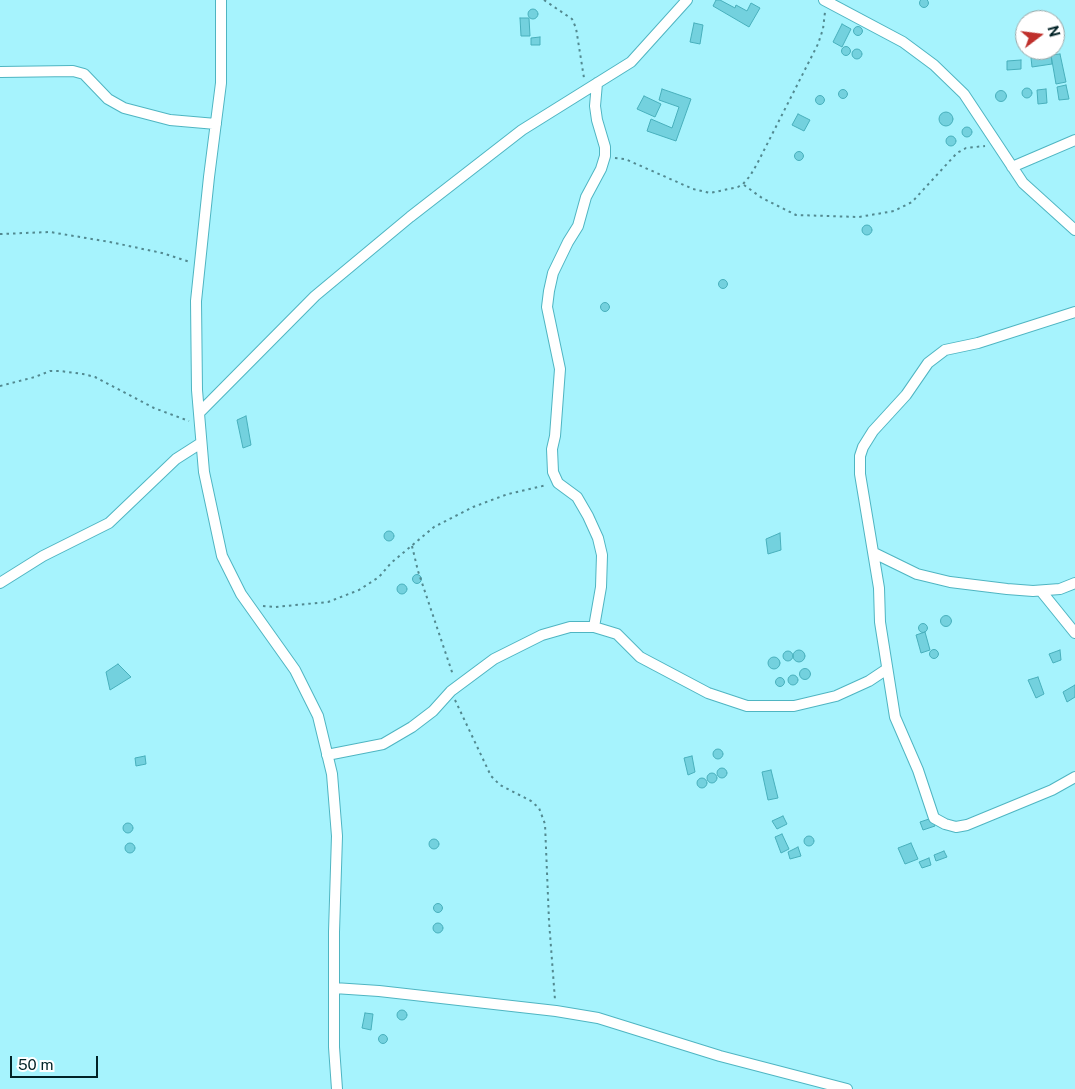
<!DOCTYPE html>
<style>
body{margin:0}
#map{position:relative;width:1075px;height:1089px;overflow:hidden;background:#a6f3fd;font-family:"Public Sans",sans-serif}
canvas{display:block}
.north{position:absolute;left:1015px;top:10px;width:50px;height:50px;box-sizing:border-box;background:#fff;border:1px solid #99a7a8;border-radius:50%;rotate:75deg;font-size:14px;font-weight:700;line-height:20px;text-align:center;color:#012226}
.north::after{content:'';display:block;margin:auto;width:18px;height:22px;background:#bf302c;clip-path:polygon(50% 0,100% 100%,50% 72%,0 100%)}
.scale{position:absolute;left:10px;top:1056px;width:88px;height:22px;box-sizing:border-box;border:2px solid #012226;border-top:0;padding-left:6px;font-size:15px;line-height:18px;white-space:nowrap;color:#012226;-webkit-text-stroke:4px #fff;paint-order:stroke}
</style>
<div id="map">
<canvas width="1075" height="1089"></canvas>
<div class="north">N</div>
<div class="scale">50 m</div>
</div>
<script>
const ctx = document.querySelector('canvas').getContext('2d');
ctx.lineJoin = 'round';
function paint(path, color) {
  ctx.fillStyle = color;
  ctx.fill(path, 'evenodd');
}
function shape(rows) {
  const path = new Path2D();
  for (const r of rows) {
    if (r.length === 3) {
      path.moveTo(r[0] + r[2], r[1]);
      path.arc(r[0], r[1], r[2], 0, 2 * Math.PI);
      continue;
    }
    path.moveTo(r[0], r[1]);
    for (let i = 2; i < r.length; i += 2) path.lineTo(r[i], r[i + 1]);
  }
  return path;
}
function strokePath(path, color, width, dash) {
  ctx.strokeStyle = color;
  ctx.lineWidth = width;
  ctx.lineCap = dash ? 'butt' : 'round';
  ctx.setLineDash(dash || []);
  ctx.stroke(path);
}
const building = shape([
 [924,3,4.5],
 [716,0,720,0,735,8,736,5,747,11,751,3,760,8,749,27,713,6,716,0],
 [533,14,5],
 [520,18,529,18,530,36,521,36,520,18],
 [694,23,703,25,700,44,690,42,694,23],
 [842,24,851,29,842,47,833,42,842,24],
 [858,31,4.5],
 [540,37,540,45,531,45,531,38,540,37],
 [846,51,4.5],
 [857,54,5],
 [1060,54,1066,82,1056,84,1051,55,1060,54],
 [1051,55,1052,64,1032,67,1031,58,1051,55],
 [1021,60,1021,69,1007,70,1007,61,1021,60],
 [1066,85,1069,99,1059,100,1057,87,1066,85],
 [1027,93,5],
 [662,89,691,99,676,141,647,131,651,119,672,128,679,107,659,100,662,89],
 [1046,89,1047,103,1038,104,1037,90,1046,89],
 [843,94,4.5],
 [1001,96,5.5],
 [820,100,4.5],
 [644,96,661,104,655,117,637,109,644,96],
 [946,119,7],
 [798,114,810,120,804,131,792,125,798,114],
 [967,132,5],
 [951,141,5],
 [799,156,4.5],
 [867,230,5],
 [723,284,4.5],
 [605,307,4.5],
 [246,416,251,445,243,448,237,420,246,416],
 [389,536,5],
 [780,533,781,550,768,554,766,539,780,533],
 [417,579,4.5],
 [402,589,5],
 [946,621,5.5],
 [923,628,4.5],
 [925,632,930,650,921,653,916,635,925,632],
 [934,654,4.5],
 [1060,650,1061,660,1053,663,1049,654,1060,650],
 [799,656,6],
 [788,656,5],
 [774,663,6],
 [118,664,131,677,110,690,106,672,118,664],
 [805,674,5.5],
 [793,680,5],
 [1038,677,1044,694,1036,698,1028,680,1038,677],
 [780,682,4.5],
 [1075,685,1075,697,1067,702,1063,692,1075,685],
 [718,754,5],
 [145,756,146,764,136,766,135,758,145,756],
 [692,756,695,772,688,775,684,758,692,756],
 [722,773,5],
 [771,770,778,798,768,800,762,772,771,770],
 [712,778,5],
 [702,783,5],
 [783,816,787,824,777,829,772,821,783,816],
 [932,818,935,826,923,830,920,822,932,818],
 [128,828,5],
 [782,834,789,849,781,853,775,837,782,834],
 [809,841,5],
 [434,844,5],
 [911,843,918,859,905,864,898,848,911,843],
 [130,848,5],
 [798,847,801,856,790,859,788,852,798,847],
 [944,851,947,857,936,861,934,855,944,851],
 [929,858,931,865,922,868,919,862,929,858],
 [438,908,4.5],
 [438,928,5],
 [402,1015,5],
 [365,1013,373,1014,371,1030,362,1028,365,1013],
 [383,1039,4.5]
]);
paint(building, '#73d1de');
strokePath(building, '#48afbc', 1);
const street = shape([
 [221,0,221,83,209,177,196,301,197,390,204,472,222,556,241,594,295,670,318,716,332,774,337,836,334,932,334,1047,337,1089],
 [824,0,903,42,934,65,964,94,1023,183,1075,230],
 [0,72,73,71,84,74,108,99,124,108,170,120,216,124],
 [1012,167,1075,140],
 [1075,312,978,343,945,350,928,363,906,395,873,431,863,447,860,456,860,474,879,588,880,622,895,717,918,770,934,818,945,824,956,827,967,825,1052,790,1075,777],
 [199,413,315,296,410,217,522,130,631,62,687,0],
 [874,553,917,574,950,582,1007,589,1033,591,1060,589,1075,583],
 [0,583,43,556,109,523,176,459,201,443],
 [1041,591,1075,633],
 [594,627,601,587,602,555,598,538,588,516,577,497,558,483,553,472,552,449,555,436,560,369,547,307,549,291,553,273,568,242,578,226,586,197,601,169,605,156,605,147,597,120,595,106,597,83],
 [327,755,383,744,412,727,433,711,451,691,494,659,542,635,570,627,594,627,617,634,640,657,708,693,747,706,794,706,836,696,869,681,887,669],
 [334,988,379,991,556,1011,598,1018,720,1056,847,1089]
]);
strokePath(street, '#4fb5c2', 12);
strokePath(shape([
 [544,0,572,19,576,28,584,78],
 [615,158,625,159,693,189,710,193,738,187,743,184,750,176,757,164,818,44,823,29,825,12],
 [744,185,762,198,796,215,859,217,894,211,912,202,957,153,966,148,985,146],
 [0,234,50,232,110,242,162,253,190,262],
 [0,386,35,377,50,371,60,371,83,374,95,377,154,408,189,421],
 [412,546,418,571,453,675],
 [263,606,275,607,328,602,359,590,379,577,391,563,434,527,473,507,508,494,547,485],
 [455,700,491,776,500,785,531,801,539,808,545,824,549,921,555,1000]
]), '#528990', 2, [2.5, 4]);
strokePath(street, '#fff', 10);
</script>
